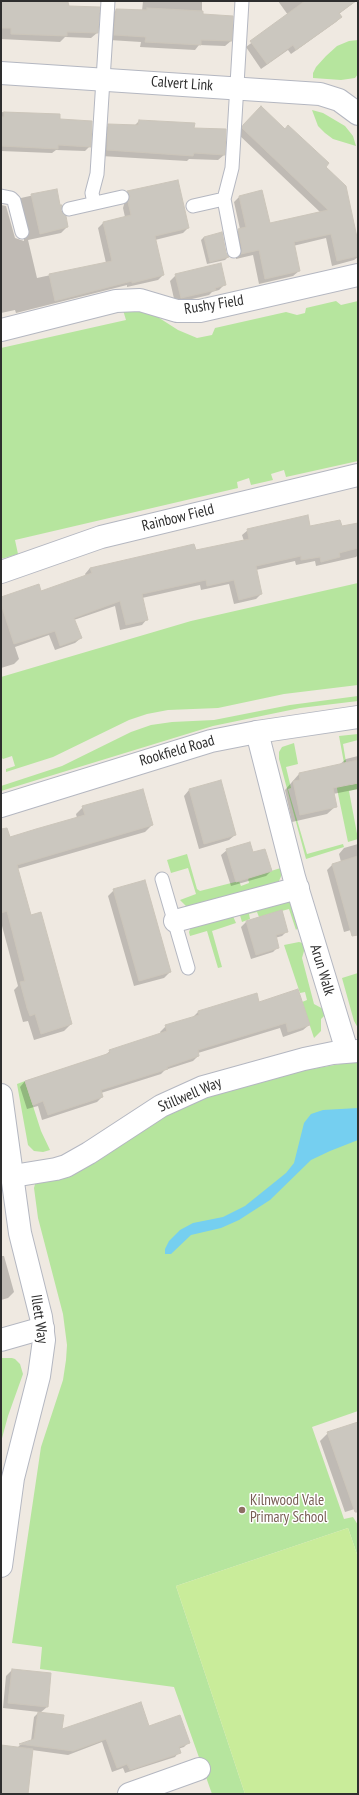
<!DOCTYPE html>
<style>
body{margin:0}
#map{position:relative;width:359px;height:1795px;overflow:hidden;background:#efe9e1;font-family:"PT Sans Narrow",sans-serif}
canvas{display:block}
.frame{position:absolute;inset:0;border:2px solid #2e2e2e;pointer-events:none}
</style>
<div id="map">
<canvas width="359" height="1795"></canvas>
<div class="frame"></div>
</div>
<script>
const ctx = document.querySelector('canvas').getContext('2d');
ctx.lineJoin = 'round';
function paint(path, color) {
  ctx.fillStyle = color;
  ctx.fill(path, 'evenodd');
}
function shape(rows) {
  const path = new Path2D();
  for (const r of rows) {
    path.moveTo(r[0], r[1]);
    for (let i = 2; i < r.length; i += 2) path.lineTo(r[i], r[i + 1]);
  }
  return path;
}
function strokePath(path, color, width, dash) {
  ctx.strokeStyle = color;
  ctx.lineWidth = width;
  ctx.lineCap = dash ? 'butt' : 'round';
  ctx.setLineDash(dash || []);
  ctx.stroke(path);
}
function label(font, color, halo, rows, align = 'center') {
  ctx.font = font + ' "PT Sans Narrow",sans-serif';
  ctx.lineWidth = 3;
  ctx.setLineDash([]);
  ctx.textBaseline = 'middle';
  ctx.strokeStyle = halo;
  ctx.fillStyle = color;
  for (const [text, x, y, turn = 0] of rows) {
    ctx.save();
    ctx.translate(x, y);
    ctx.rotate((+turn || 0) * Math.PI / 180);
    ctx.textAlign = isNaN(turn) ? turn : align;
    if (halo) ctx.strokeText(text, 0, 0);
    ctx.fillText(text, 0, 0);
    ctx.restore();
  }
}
paint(shape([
 [358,40,358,74,355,78,341,80,313,78,313,73,316,67,326,56,337,46,349,41],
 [312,110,323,113,345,126,353,136,356,146,333,139,325,133,318,126],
 [336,301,341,305,358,301,358,461,286,477,284,470,271,474,273,480,251,485,249,478,237,482,238,488,15,540,18,554,1,559,1,348,126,320,123,310,135,310,153,314,178,330,197,338,212,335,215,328,286,312,297,315,305,313,306,308],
 [358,583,358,685,284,694,218,708,168,710,147,714,129,720,53,757,6,772,6,769,15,766,12,756,3,759,1,757,1,677,191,621],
 [358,696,358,701,300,708,213,726,1,791,1,786,62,766,131,732,151,725,172,722,214,720,290,705],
 [358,734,358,740,343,744,346,762,344,763,339,736],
 [294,743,298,764,286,767,291,788,288,789,307,854,343,844,344,847,306,859,279,759,279,752,282,747],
 [350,781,351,785,358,783,358,789,349,791,358,839,348,842,336,784],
 [187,854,197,889,200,891,239,881,241,886,249,883,248,878,284,867,283,872,279,881,272,884,187,907,180,900,196,894,188,868,171,873,167,860],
 [288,901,292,904,301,924,296,930,289,909,259,917,257,912,249,914,250,919,242,922,239,912],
 [232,914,236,923,212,931,222,967,218,968,207,931,190,936,189,932,191,927],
 [299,942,306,944,302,958,314,1004,325,1010,326,1014,321,1019,321,1031,314,1038,302,1002,307,1000,305,992,300,993,284,945],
 [358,973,358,1028,354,1021,342,978],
 [358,1061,358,1411,312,1427,344,1519,353,1517,358,1525,358,1557,348,1528,176,1586,245,1794,212,1794,174,1687,40,1669,42,1647,12,1643,41,1447,63,1380,66,1360,67,1345,63,1314,38,1218,34,1188,35,1184,41,1180,176,1109,198,1100,288,1073],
 [25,1081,41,1131,50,1150,43,1152,34,1151,28,1145,17,1084],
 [1,1358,12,1358,15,1359,20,1364,23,1374,8,1416,1,1442]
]), '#b6e59e');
paint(shape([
 [348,1528,358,1557,358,1794,245,1794,176,1586]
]), '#c9ec9a');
paint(shape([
 [358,1108,358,1140,330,1151,311,1160,270,1200,239,1220,221,1228,191,1235,171,1254,165,1254,165,1249,169,1241,180,1230,193,1223,223,1217,245,1206,286,1173,294,1163,304,1123,311,1114,323,1110]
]), '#75cff0');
paint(shape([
 [1,1,68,3,68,7,97,33,91,38,65,37,60,42,1,39],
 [143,1,202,1,202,15,231,41,225,46,199,45,195,50,140,47,141,42,109,40,111,15,116,10,142,11],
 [278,1,356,1,339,14,341,17,336,22,291,54,288,50,261,69,246,47,288,15],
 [261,107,324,167,358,248,358,257,354,260,332,266,326,238,293,246,299,271,293,276,259,284,253,255,236,259,233,235,240,229,234,202,239,197,269,224,320,212,238,134,238,131],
 [1,112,59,115,59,120,90,146,85,151,56,150,52,153,1,151],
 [139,121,193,128,224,155,218,160,189,159,187,161,101,156,103,131,109,125,134,126],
 [56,190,60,211,67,227,61,233,28,240,37,278,106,263,98,228,103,223,125,217,123,208,125,201,123,197,128,192,188,228,183,233,155,240,163,275,158,280,127,287,127,285,16,313,15,310,1,313,1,205,6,206,15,238,24,241,24,236,15,203,21,198],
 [204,237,228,257,225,260,207,264,201,240],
 [176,275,225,284,219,290,212,292,209,295,175,303,170,281],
 [310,527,341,528,358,538,358,555,356,557,316,566,315,561,296,565,295,561,256,570,261,594,256,599,234,604,229,584,201,590,200,585,142,598,147,619,142,625,120,630,115,606,74,620,81,638,75,643,55,650,49,635,15,647,19,659,14,664,1,668,1,599,40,593,86,576,85,574,90,568,195,551,244,541,242,535,248,530],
 [358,756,358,789,333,794,336,806,327,814,292,822,285,790,299,774,339,765,346,759],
 [189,790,235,835,229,840,199,849,184,796],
 [83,807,152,825,145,832,17,869,30,917,71,1024,64,1031,34,1040,28,1021,23,1022,21,1015,14,990,18,986,1,922,1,840,77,818,76,814],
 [358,844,358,928,344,932,327,870,332,865,341,862,339,854,344,848],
 [227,850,252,854,271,871,266,876,231,886,221,855],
 [114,890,170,972,164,978,134,986,108,896],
 [282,911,287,931,282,936,275,938,278,947,273,952,251,959,241,927,246,922],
 [256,994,259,1003,309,1025,303,1030,283,1037,280,1028,198,1053,198,1056,193,1061,165,1070,161,1074,101,1093,102,1097,97,1102,42,1120,38,1106,27,1109,20,1087,25,1081,105,1055,110,1051,161,1034,160,1032,166,1026,192,1018,198,1012],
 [1,1254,2,1256,4,1256,14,1292,8,1298,1,1300],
 [358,1423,358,1508,345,1512,320,1441,328,1433],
 [12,1670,47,1707,40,1713,61,1731,149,1727,188,1743,184,1747,178,1749,179,1752,175,1757,125,1773,123,1768,112,1772,102,1742,68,1755,32,1750,27,1794,29,1794,1,1794,1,1746,17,1748,20,1745,31,1741,34,1717,39,1712,3,1708,6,1676]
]), '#0003');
const building = shape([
 [1,1,68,2,69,6,100,7,98,33,67,32,67,36,11,34,11,28,1,28,1,1],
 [305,1,356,1,339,13,342,17,296,50,293,45,267,64,250,41,305,1],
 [147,8,203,11,203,14,233,16,232,41,201,40,201,45,145,42,146,37,114,35,116,9,147,10,147,8],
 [261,106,285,129,288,125,329,163,326,167,346,186,358,242,358,256,337,261,331,234,294,242,300,271,265,279,259,250,241,254,242,249,238,229,246,227,239,196,262,190,270,223,328,210,242,128,243,125,261,106],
 [4,112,60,114,60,119,92,121,91,147,58,145,58,149,1,146,1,117,4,117,4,112],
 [139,120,195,123,194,128,226,129,225,155,194,153,193,156,107,150,108,124,138,125,139,120],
 [178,180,189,228,155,236,164,275,132,283,132,281,55,301,49,274,112,261,103,222,131,215,128,202,130,196,127,191,178,180],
 [57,189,60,205,62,205,61,211,66,216,68,227,40,234,31,194,57,189],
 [222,232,226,253,229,257,210,262,204,237,222,232],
 [221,263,226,285,215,288,216,290,181,298,175,274,221,263],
 [308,515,310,526,340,520,342,526,358,523,358,548,339,553,340,557,321,562,320,557,301,560,301,556,256,566,262,594,239,600,234,580,207,586,206,580,142,594,148,620,126,625,120,601,74,618,82,638,60,646,55,631,14,644,1,604,1,597,39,584,41,591,92,573,90,568,194,544,196,550,249,539,247,529,308,515],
 [358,760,358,783,333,788,337,807,300,815,293,781,300,780,299,773,358,760],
 [221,780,236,835,204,844,189,789,221,780],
 [143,789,153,825,17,865,31,915,41,912,72,1024,41,1034,35,1014,30,1016,27,1008,20,982,25,981,7,911,1,913,1,829,7,828,10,837,36,829,85,815,82,806,143,789],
 [250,842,253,852,265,849,272,871,236,882,226,849,250,842],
 [358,856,358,935,352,936,332,864,358,856],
 [145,880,171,972,139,981,113,889,145,880],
 [282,910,288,932,276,935,279,948,256,955,246,921,282,910],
 [298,989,310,1025,288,1032,286,1023,198,1050,199,1056,167,1067,168,1069,101,1090,103,1097,48,1115,43,1101,33,1105,25,1081,110,1053,109,1050,167,1031,165,1025,199,1015,198,1011,257,993,259,1002,298,989],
 [358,1422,358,1512,355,1512,327,1432,358,1422],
 [12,1669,51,1673,48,1707,8,1703,12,1669],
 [141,1702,149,1726,180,1715,190,1743,179,1747,181,1753,130,1770,127,1764,117,1768,106,1739,73,1751,19,1744,34,1739,38,1712,64,1715,62,1729,141,1702],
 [1,1745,33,1749,28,1794,1,1794,1,1745]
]);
paint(building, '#cbc7bf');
strokePath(building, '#cbc5ba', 1);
const lane = shape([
 [1,196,11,198,14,201,22,232],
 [94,203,92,193,97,174,108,1],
 [193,206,224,199],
 [69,209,122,197],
 [234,251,224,199,232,168,242,1],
 [162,879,188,968]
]);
const street = shape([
 [1,330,116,301,140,300,177,311,200,311,358,275],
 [1,572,101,537,358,475],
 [257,732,294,877,347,1051],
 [175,921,298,888],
 [13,1176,56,1169,66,1166,89,1153,161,1106,203,1087,304,1059,333,1053,358,1051],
 [1,1340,43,1328],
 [129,1794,199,1769]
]);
const secondary = shape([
 [1,73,320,94,339,100,358,114],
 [1,806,211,741,257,732,358,717],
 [1,1095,20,1233,41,1317,44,1340,39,1376,13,1478,1,1566]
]);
strokePath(lane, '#b4b7c1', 15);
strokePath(street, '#b4b7c1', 24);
strokePath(secondary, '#b4b7c1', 24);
strokePath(lane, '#fff', 13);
strokePath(street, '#fff', 22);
strokePath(secondary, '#fff', 22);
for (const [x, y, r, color] of [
 [242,1510,4,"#8d6e63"]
]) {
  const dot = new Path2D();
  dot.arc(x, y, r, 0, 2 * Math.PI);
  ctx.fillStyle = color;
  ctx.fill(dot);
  strokePath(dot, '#fff', 1.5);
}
label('15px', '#2e2e2e', '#fff', [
 ["Calvert Link",182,84,4],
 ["Rushy Field",214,305,-9],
 ["Rainbow Field",178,518,-14],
 ["Rookfield Road",177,751,-16],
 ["Arun Walk",322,970,73],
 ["Stillwell Way",190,1095,-23],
 ["Illett Way",39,1319,82]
]);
label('15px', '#785e54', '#fff', [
 ["Kilnwood Vale",250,1501],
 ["Primary School",250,1518]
], 'left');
</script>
